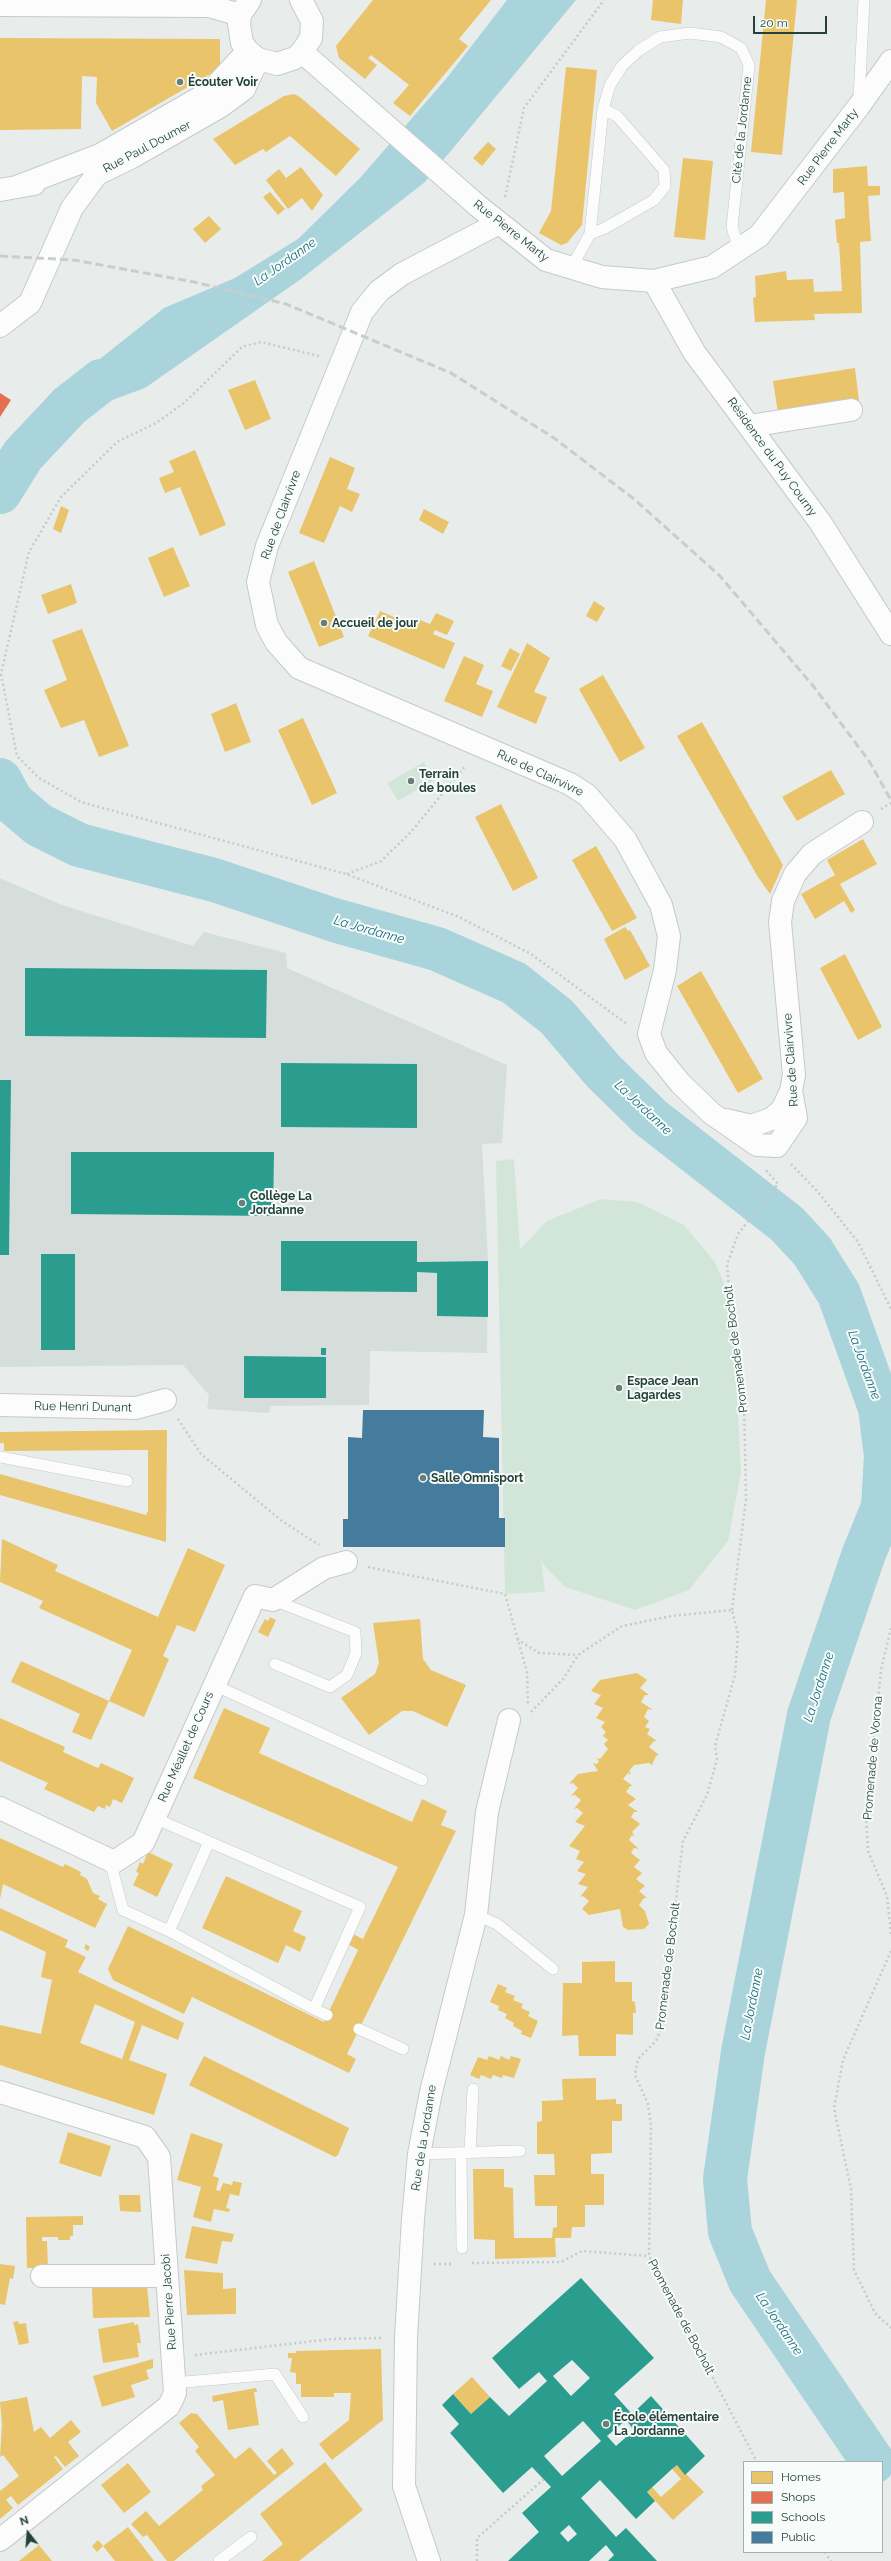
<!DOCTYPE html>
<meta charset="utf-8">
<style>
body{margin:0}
#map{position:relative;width:891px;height:2561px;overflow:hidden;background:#e8edeb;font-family:Raleway,sans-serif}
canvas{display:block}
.legend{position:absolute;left:743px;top:2461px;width:140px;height:92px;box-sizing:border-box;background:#f7fbf9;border:1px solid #a3b1ad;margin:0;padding:5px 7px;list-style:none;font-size:12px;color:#24423a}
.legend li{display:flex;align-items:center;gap:8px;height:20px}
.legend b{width:20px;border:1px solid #a3b1ad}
.north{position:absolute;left:8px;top:2513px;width:40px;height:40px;-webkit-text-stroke:3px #f7fbf9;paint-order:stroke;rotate:343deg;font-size:11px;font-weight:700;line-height:16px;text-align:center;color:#24423a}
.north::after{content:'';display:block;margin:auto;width:14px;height:18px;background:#24423a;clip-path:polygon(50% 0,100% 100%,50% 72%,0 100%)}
.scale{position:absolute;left:753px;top:16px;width:74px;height:18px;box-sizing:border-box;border:2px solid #24423a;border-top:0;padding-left:5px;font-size:12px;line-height:14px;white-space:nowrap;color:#24423a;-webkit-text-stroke:3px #f7fbf9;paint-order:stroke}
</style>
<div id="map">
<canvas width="891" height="2561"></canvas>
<ul class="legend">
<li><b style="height:11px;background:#e9c46a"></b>Homes</li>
<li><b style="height:11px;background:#e76f51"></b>Shops</li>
<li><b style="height:11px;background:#2a9d8f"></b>Schools</li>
<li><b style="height:11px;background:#457b9d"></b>Public</li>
</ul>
<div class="north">N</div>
<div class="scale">20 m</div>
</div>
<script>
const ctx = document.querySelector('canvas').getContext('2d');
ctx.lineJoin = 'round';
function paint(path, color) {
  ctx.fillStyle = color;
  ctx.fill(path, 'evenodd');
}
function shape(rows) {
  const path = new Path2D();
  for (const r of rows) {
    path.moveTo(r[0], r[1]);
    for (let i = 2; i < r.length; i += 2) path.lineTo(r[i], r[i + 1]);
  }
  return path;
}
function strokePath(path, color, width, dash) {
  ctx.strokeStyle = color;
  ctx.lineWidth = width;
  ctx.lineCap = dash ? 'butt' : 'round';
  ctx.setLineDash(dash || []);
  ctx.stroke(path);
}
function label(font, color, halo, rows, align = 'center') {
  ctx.font = font + ' Raleway,sans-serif';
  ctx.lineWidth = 4;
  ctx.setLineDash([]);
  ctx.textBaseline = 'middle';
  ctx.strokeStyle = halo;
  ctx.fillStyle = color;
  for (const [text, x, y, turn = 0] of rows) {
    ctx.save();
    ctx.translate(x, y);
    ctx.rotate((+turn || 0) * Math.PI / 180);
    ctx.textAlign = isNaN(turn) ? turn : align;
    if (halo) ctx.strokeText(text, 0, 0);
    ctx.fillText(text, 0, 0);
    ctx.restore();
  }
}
paint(shape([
 [0,878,62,905,193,946,204,932,286,953,287,968,507,1065,502,1143,482,1144,488,1261,487,1353,370,1351,369,1405,271,1406,269,1413,207,1409,209,1395,183,1365,0,1367]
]), '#d6dedb');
paint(shape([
 [424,762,434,780,398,801,387,783],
 [514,1159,520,1249,547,1221,601,1199,637,1202,684,1225,715,1262,732,1303,741,1472,728,1541,689,1590,635,1610,565,1587,544,1566,541,1558,545,1592,505,1594,496,1161]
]), '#d1e6d8');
paint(shape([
 [507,0,576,0,425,182,301,279,145,388,55,421,96,362,164,308,235,278,298,239,360,178,446,79]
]), '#a9d4db');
paint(shape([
 [373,0,491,0,459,39,468,46,410,116,393,103,409,85,371,55,368,58,377,65,365,79,339,58,336,46],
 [653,0,683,0,681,24,651,20],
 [766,0,797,0,782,155,751,152],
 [0,38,220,39,220,65,217,70,112,131,96,103,97,77,82,76,81,129,0,130],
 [566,67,597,70,582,225,567,243,561,245,539,233,551,211],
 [294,94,300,97,360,149,336,176,290,136,266,152,263,149,235,165,213,139,284,96],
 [488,142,496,149,482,166,473,158],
 [683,158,713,161,705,240,674,237],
 [867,166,868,186,880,186,880,195,868,196,871,241,860,242,862,313,814,314,815,320,755,322,753,298,756,297,755,276,786,271,787,280,813,279,814,292,842,291,839,243,837,243,835,220,845,218,844,192,833,193,833,169],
 [301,167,323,195,312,211,302,198,288,209,266,180,279,169,286,178],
 [270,192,285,209,278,215,263,197],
 [209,216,221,229,205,243,193,229],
 [855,368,859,401,778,413,773,381],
 [255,380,271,419,245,430,228,390],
 [195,450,226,525,200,536,180,487,165,493,159,478,174,472,169,461],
 [330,457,355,468,347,489,360,494,352,512,340,506,324,543,299,533],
 [61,506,69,510,61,533,53,529],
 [424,509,449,522,443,534,419,520],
 [173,547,190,586,164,597,148,558],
 [314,561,344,637,319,647,288,572],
 [71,584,77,603,48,614,41,595],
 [594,601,605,608,597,622,586,616],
 [380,611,417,627,420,620,430,624,436,613,454,621,447,635,435,630,433,634,455,643,444,669,368,636],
 [82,629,129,746,99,757,84,720,61,728,44,690,67,680,52,640],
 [527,643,550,658,534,692,547,697,536,724,497,707],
 [510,648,520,654,511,671,501,666],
 [464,656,484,665,476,684,493,691,482,717,444,701],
 [603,675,645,748,620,762,579,689],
 [236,703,251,742,225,752,211,714],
 [303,718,337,793,312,805,278,730],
 [702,722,783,865,770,894,758,877,677,736],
 [831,770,845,794,797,821,782,797],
 [501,804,538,878,513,891,475,817],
 [863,839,877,864,840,884,855,910,851,913,844,901,815,919,801,894,835,875,827,860],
 [596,846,637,918,612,931,572,860],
 [625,927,628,931,630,930,650,966,625,980,604,939],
 [845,954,882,1027,858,1040,820,968],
 [701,971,763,1079,738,1093,677,986],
 [167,1430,166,1542,0,1495,0,1474,146,1515,148,1511,148,1450,4,1451,4,1443,0,1443,0,1432],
 [2,1539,58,1565,55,1571,158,1617,188,1548,225,1565,195,1632,177,1625,163,1656,169,1659,144,1717,109,1701,132,1650,39,1608,43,1601,0,1582],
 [270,1617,276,1620,268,1637,258,1632,265,1619,268,1621],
 [420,1619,423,1659,431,1670,466,1685,447,1727,413,1711,402,1711,369,1735,341,1698,375,1674,379,1663,373,1623],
 [21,1661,109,1701,91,1740,72,1732,80,1714,11,1682],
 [637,1673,647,1680,640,1688,649,1695,645,1695,641,1702,653,1710,648,1709,644,1717,649,1721,645,1727,650,1729,647,1734,657,1741,654,1741,649,1747,659,1755,656,1756,652,1765,649,1763,634,1765,629,1771,631,1775,628,1773,623,1779,633,1786,630,1786,626,1792,636,1799,628,1805,638,1812,634,1812,631,1817,640,1824,632,1832,635,1837,632,1835,629,1840,639,1849,634,1848,631,1853,640,1860,634,1867,642,1873,636,1879,645,1886,639,1891,647,1898,644,1898,639,1905,645,1911,649,1924,644,1929,628,1930,623,1927,620,1909,589,1915,582,1909,589,1901,583,1896,580,1897,588,1887,578,1884,586,1874,577,1871,584,1862,576,1859,580,1851,569,1846,585,1826,575,1822,583,1813,577,1808,574,1809,581,1800,575,1795,571,1796,578,1788,573,1783,569,1784,578,1774,598,1771,593,1763,597,1764,599,1761,596,1758,600,1759,608,1749,604,1744,608,1740,603,1736,606,1732,601,1727,605,1722,596,1718,603,1708,594,1704,601,1695,591,1691,600,1680],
 [224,1708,270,1728,259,1753,412,1822,422,1799,447,1811,441,1825,456,1831,347,2054,356,2059,349,2073,192,1997,184,2014,113,1980,108,1969,128,1926,324,2022,358,1950,348,1944,353,1934,363,1939,398,1867,193,1778],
 [0,1718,65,1747,63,1752,98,1768,101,1763,134,1778,122,1803,113,1799,110,1807,106,1805,105,1809,98,1806,94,1812,44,1789,48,1783,0,1761],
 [0,1838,63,1867,65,1864,81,1872,80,1875,87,1879,93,1893,100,1896,98,1899,107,1904,95,1928,3,1884,0,1899],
 [148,1852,173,1864,157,1897,133,1885,139,1873,136,1872,140,1862,143,1864],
 [226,1876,302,1911,293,1931,306,1937,300,1952,286,1945,278,1963,202,1928],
 [0,1908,68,1940,65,1947,86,1957,78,1972,184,2023,178,2040,142,2025,129,2060,167,2074,154,2115,0,2065,0,2025,41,2034,52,1980,41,1977,46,1952,0,1930],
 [95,2004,135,2022,122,2059,80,2043],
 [86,1944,90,1947,88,1951,84,1948],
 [615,1961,615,1982,632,1982,632,2001,635,2002,636,2013,633,2013,633,2035,616,2034,616,2056,579,2056,578,2035,562,2036,563,1983,582,1983,582,1962],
 [498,1984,507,1988,505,1992,515,1996,513,2000,523,2004,521,2008,530,2012,528,2016,538,2021,531,2038,521,2034,522,2031,513,2026,514,2023,505,2018,507,2014,498,2010,499,2006,490,2002],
 [204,2056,349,2128,338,2155,335,2157,189,2085],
 [489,2056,499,2060,501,2056,509,2060,511,2056,521,2059,514,2078,503,2075,502,2078,493,2075,491,2079,481,2075,479,2079,470,2075,478,2057,487,2060],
 [596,2078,596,2100,616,2099,616,2104,622,2104,622,2121,612,2121,612,2153,591,2154,591,2174,604,2174,604,2205,585,2205,585,2227,572,2227,571,2238,555,2238,556,2257,495,2259,495,2240,474,2239,473,2169,504,2169,504,2187,513,2188,514,2238,552,2238,553,2228,557,2227,557,2206,535,2206,534,2175,555,2175,554,2154,537,2154,537,2122,542,2121,542,2101,563,2100,562,2079],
 [68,2132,111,2146,101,2177,59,2163],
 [191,2133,223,2144,213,2176,219,2178,216,2190,220,2191,223,2183,232,2185,233,2181,242,2183,239,2196,230,2194,226,2208,230,2209,229,2212,214,2209,211,2222,193,2217,201,2187,177,2180],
 [119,2195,140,2195,141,2212,120,2211],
 [83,2216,83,2225,73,2225,73,2236,70,2236,70,2240,58,2240,58,2237,42,2237,42,2241,47,2241,48,2268,27,2268,26,2217],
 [192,2226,234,2234,232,2242,222,2241,217,2264,185,2258],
 [0,2264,15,2266,13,2279,10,2278,5,2305,0,2304],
 [184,2270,223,2273,223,2289,236,2288,236,2314,187,2315],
 [147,2286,150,2317,93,2318,92,2287],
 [18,2321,19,2324,26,2323,29,2343,19,2345,13,2322],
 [134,2322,134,2325,138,2324,141,2343,137,2343,139,2357,103,2363,98,2329],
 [381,2349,383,2420,332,2460,319,2444,349,2420,351,2393,334,2393,334,2397,301,2397,301,2384,296,2384,296,2373,290,2372,292,2358,288,2358,288,2353,296,2353,296,2351],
 [153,2359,153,2368,146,2370,149,2379,131,2385,135,2397,102,2407,93,2376],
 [472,2377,490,2397,471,2414,453,2394],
 [256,2388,257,2392,254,2392,259,2425,228,2430,223,2400,213,2402,212,2396],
 [27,2397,34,2432,41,2427,50,2438,71,2420,81,2432,68,2442,79,2456,65,2467,56,2456,54,2457,63,2469,18,2505,11,2496,6,2500,13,2508,0,2519,0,2491,19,2476,3,2455,0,2457,2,2424,0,2402],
 [191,2413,197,2414,235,2459,250,2447,274,2475,277,2473,267,2461,282,2448,294,2464,174,2561,167,2561,147,2535,143,2537,131,2524,146,2511,159,2526,203,2490,201,2486,215,2475,195,2451,199,2447,179,2423],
 [325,2462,363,2510,299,2561,262,2561,283,2544,260,2514],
 [128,2463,151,2492,124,2513,101,2485],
 [677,2465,704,2492,673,2520,647,2492,652,2487,661,2497,681,2479,672,2469],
 [128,2527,154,2561,115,2561,103,2546],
 [98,2540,103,2546,97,2552,92,2546],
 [39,2545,52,2561,19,2561]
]), '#e9c46a');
paint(shape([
 [0,393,11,400,0,417]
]), '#e76f51');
paint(shape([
 [25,968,267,970,266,1038,25,1036],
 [281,1063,417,1064,417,1128,281,1127],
 [0,1080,11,1080,9,1255,0,1255],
 [71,1152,274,1152,273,1216,71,1214],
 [281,1241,417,1241,417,1262,488,1261,488,1317,437,1316,437,1273,417,1272,417,1292,281,1291],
 [41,1254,75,1254,75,1350,41,1350],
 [321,1348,326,1348,326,1355,321,1355],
 [244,1356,326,1357,326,1398,244,1398],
 [581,2278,654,2358,614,2394,632,2414,651,2396,705,2456,685,2475,677,2465,672,2469,647,2492,655,2501,636,2519,600,2480,581,2498,616,2537,626,2528,657,2561,608,2561,614,2555,606,2545,589,2561,508,2561,539,2532,522,2513,551,2487,532,2467,503,2493,450,2433,459,2424,442,2405,453,2394,471,2414,490,2397,509,2416,547,2381,539,2372,519,2389,492,2358],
 [572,2360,590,2378,571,2396,553,2376],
 [626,2420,634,2430,616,2446,607,2436],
 [583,2421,601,2441,562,2476,544,2456],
 [569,2525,577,2534,568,2542,560,2533]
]), '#2a9d8f');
paint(shape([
 [363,1410,484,1410,483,1437,499,1438,499,1518,505,1518,505,1547,343,1547,343,1519,348,1519,348,1437,362,1438]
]), '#457b9d');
strokePath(shape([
 [0,492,23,455,55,421,69,406,101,381],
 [0,780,12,802,39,825,79,845,214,880,334,920,437,949,514,983,557,1017,603,1071,651,1118,787,1224,812,1251,839,1294,880,1408,886,1456,883,1507,863,1556,809,1715,743,2052,725,2179,730,2232,750,2281,873,2462]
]), '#a9d4db', 44);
const lane = shape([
 [859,99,864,0],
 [590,234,605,228,654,200,665,186,664,170,617,116,603,109],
 [571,268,590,234,603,109,610,85,622,66,638,51,660,37,690,33,721,37,741,48,749,65,732,227,739,249],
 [0,1457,127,1481],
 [273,1600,355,1632,356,1653,347,1675,330,1687,275,1664],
 [214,1685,422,1780],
 [110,1861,123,1910,169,1931,314,2009,360,1907,154,1818],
 [476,1915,497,1924,553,1969],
 [169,1931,209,1842],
 [314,2009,327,2015],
 [359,2029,403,2049],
 [461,2153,462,2248],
 [470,2153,473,2089],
 [419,2154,520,2151],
 [174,2383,275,2374,303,2417],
 [219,2561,251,2537]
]);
const street = shape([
 [0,5,209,6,240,15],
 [499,223,402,274,379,291,362,312,267,546,258,582,267,625,276,642,299,668,570,784,587,795,625,839,661,905,669,936,665,970,649,1034,656,1053,680,1083,711,1113,757,1145,777,1146,796,1118,791,1091,794,1075,780,922,783,901,795,874,812,854,862,822],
 [654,281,694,352,820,522,891,634],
 [749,426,851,410],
 [726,1120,751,1126,771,1119,782,1110,791,1091],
 [0,1405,136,1408,165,1400],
 [0,1808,114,1862,143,1843,255,1596,273,1600,324,1568,346,1562],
 [0,2092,145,2137,159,2157,175,2393,169,2406,0,2540],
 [42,2276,167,2276],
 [429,2561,404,2486,406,2337,413,2219,419,2154,431,2092,476,1915,487,1812,509,1720]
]);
const secondary = shape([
 [250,0,240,15,239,24,242,43,248,51,258,59,277,64,295,58,302,52,311,38,312,21,301,0],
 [302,52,478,206,546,260,602,277,654,281,712,267,759,236,859,106,891,61],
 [19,186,100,155,210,92,248,51],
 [0,190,34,184],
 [0,326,30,303,72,208,97,174,132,157,221,106,244,89,258,59]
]);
strokePath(lane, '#c5cac8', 12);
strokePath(street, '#c5cac8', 24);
strokePath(secondary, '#c3cbc8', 24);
strokePath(shape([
 [505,197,524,108,604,0],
 [319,356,261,342,242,347,184,403,156,423,117,442,61,497,29,552,1,674,17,756,39,778,81,802,346,874,459,917,531,954,627,1024],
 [881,809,891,803],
 [347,874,381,861,411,832,466,765],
 [791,1164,818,1192,858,1242,891,1309],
 [178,1419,201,1454,282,1521,319,1545],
 [368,1567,505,1594,527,1672,528,1706],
 [732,1610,746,1499,744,1398,732,1326,727,1265,738,1234,778,1184,765,1169],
 [891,1628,881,1670,866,1816,868,1851,887,1896,891,1934],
 [517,1639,539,1653,578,1655],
 [531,1712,564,1678,578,1655,622,1626,671,1616,732,1610,738,1634,735,1675,715,1746,717,1759,707,1795,683,1841,660,2032,656,2041,638,2059,635,2075,648,2104,651,2125,649,2256,757,2462],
 [891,1951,843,2060,834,2108,851,2189,854,2270,875,2313,891,2328],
 [472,2263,561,2262,582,2251,649,2256],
 [434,2264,453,2264],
 [195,2355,331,2339,383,2338],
 [825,2552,831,2561],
 [477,2561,477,2538,544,2479]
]), '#c3ccca', 2.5, [2, 3]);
strokePath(lane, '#fcfcfc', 11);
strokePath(street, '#fcfcfc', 22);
strokePath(secondary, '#fcfcfc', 22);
strokePath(shape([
 [0,256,74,260,194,282,286,304,451,373,554,438,634,499,720,576,814,687,869,761,891,800]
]), '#c9cdcc', 3, [8, 4]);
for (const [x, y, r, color] of [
 [180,82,4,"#697e78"],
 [324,623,4,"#697e78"],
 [411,781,4,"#697e78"],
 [242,1203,4,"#697e78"],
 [619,1388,4,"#697e78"],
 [423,1478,4,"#697e78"],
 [606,2424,4,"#697e78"]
]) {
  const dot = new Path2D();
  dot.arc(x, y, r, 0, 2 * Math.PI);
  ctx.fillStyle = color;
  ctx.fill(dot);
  strokePath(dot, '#f7fbf9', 1.5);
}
label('bold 12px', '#24423a', '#f7fbf9', [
 ["Écouter Voir",188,82],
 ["Accueil de jour",332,623],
 ["Terrain",419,774],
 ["de boules",419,788],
 ["Collège La",250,1196],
 ["Jordanne",250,1210],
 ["Espace Jean",627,1381],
 ["Lagardes",627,1395],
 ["Salle Omnisport",431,1478],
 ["École élémentaire",614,2417],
 ["La Jordanne",614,2431]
], 'left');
label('12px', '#24423a', '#f7fbf9', [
 ["Cité de la Jordanne",742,130,-84],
 ["Rue Paul Doumer",147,147,-28],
 ["Rue Pierre Marty",828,147,-53],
 ["Rue Pierre Marty",511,231,38],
 ["Résidence du Puy Courny",772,457,54],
 ["Rue de Clairvivre",281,515,-70],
 ["Rue de Clairvivre",540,773,25],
 ["Rue de Clairvivre",791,1060,-94],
 ["Promenade de Bocholt",736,1349,-97],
 ["Rue Henri Dunant",83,1407,1],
 ["Rue Méallet de Cours",186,1747,-66],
 ["Promenade de Vorona",873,1758,-85],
 ["Promenade de Bocholt",668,1966,-83],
 ["Rue de la Jordanne",424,2138,-81],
 ["Rue Pierre Jacobi",169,2302,-94],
 ["Promenade de Bocholt",681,2317,62]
]);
label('italic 13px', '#1c6f80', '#f7fbf9', [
 ["La Jordanne",285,262,-35],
 ["La Jordanne",369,930,16],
 ["La Jordanne",643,1108,43],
 ["La Jordanne",864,1365,70],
 ["La Jordanne",819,1687,-72],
 ["La Jordanne",752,2004,-79],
 ["La Jordanne",779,2324,56]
]);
</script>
